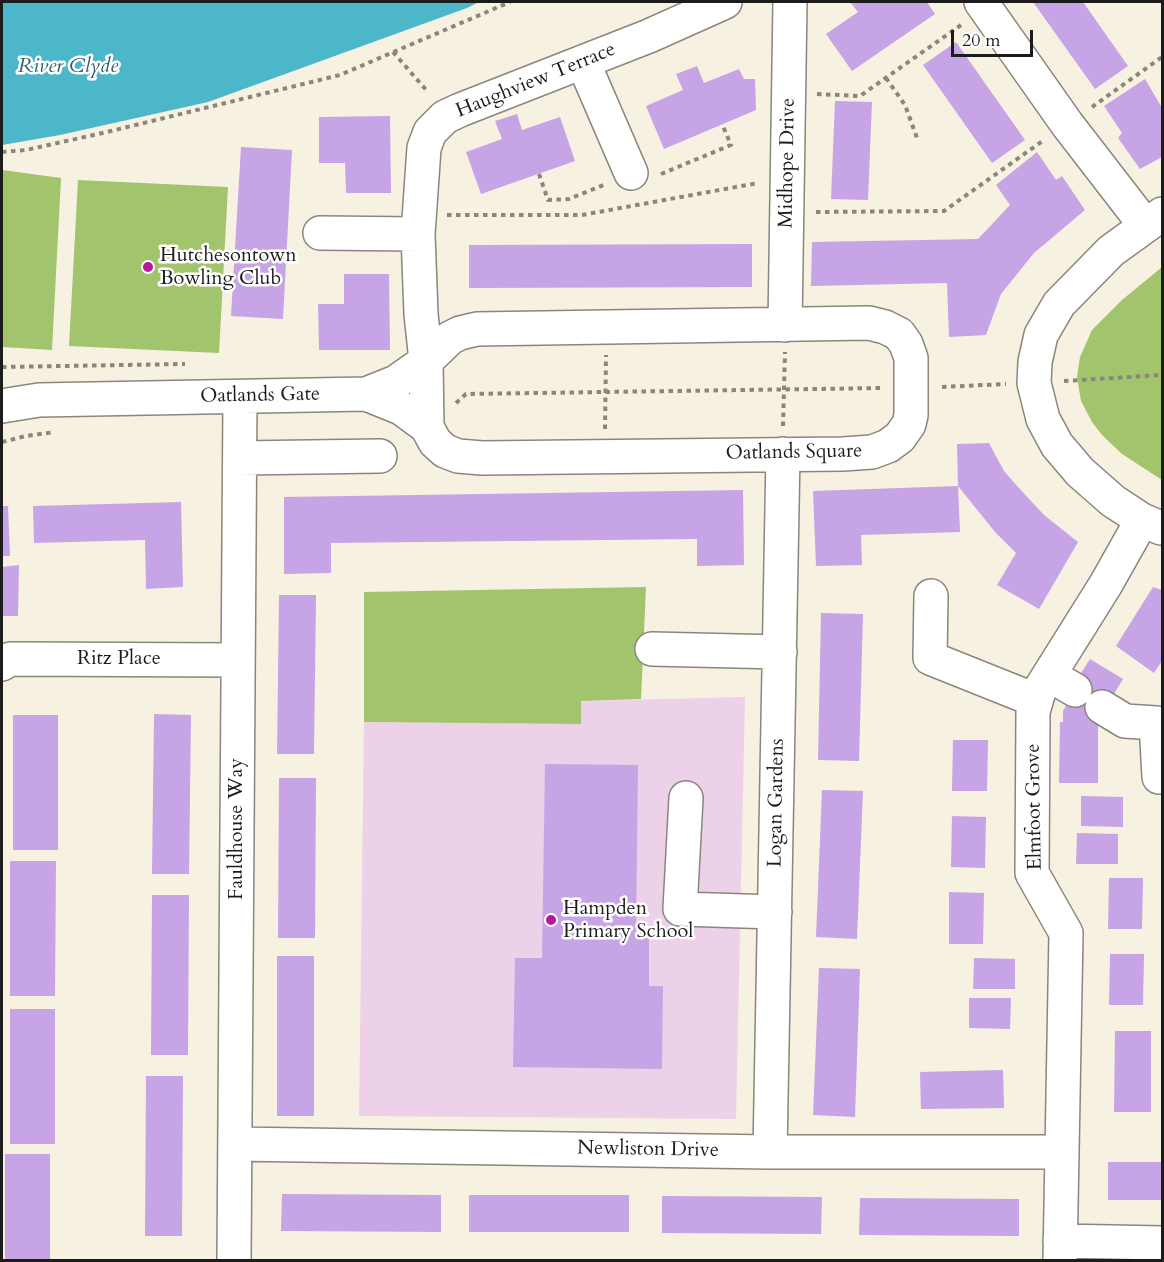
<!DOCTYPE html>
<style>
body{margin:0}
#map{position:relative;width:1164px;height:1262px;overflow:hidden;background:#f7f1e1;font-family:Cardo,serif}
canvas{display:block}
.frame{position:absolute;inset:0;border:3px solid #1c1c1c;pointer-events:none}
.scale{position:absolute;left:951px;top:30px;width:82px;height:27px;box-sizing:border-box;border:3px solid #1c1c1c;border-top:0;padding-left:8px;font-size:18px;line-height:21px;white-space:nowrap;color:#1c1c1c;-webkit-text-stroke:4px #fff;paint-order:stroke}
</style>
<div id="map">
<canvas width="1164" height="1262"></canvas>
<div class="frame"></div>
<div class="scale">20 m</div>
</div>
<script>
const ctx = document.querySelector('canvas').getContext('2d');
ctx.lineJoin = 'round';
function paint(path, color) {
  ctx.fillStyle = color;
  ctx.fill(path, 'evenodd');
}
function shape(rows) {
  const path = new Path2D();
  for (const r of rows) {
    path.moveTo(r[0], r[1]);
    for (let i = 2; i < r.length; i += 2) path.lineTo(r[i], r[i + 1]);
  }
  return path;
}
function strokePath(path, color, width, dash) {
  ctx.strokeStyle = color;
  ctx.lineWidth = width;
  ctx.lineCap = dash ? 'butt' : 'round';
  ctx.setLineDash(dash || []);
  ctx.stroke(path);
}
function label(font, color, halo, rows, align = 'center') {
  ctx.font = font + ' Cardo,serif';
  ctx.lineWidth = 5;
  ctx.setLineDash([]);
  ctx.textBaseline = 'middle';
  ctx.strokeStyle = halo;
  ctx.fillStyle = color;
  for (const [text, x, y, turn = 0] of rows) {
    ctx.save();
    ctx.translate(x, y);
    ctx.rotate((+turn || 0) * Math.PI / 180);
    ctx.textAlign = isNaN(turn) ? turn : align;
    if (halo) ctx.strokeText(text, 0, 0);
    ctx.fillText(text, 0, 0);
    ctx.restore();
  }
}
paint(shape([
 [745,697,736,1119,359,1116,364,722,581,724,581,701]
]), '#edd1e9');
paint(shape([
 [2,170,61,178,52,350,2,347],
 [78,180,228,187,219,353,69,346],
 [1162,267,1162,480,1122,454,1102,435,1092,422,1081,401,1077,377,1080,357,1092,330,1122,300],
 [646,587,641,699,581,701,581,724,364,722,364,592]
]), '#a2c46c');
paint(shape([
 [2,2,479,2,467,8,208,102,60,135,2,145]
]), '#4db7ca');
paint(shape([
 [850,2,927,2,935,14,852,71,826,34,858,12],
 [1033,2,1083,2,1128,66,1095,89],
 [956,42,1025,140,992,163,923,65],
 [697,66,704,83,739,69,744,79,755,79,756,110,664,149,646,106,683,90,676,74],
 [1145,79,1161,106,1162,105,1162,157,1140,169,1118,138,1122,133,1104,106],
 [835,101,872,102,868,200,831,199],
 [517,114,522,130,560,117,575,161,481,194,466,152,502,139,495,121],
 [390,116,391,193,346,193,345,163,319,163,319,117],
 [241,147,292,150,283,319,231,316],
 [1037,152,1056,180,1062,176,1085,210,1034,253,1001,294,986,335,949,337,947,283,811,286,812,242,978,239,1010,205,996,185],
 [752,244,752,287,469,288,469,245],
 [344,274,389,274,390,350,319,350,318,304,344,304],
 [989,443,1004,471,1018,487,1044,515,1078,542,1039,609,997,585,1016,553,995,532,958,486,960,532,861,535,862,565,816,566,813,491,958,486,957,444],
 [743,490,744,565,697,566,697,539,331,543,331,573,284,574,284,497],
 [181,502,183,587,146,589,145,540,34,543,33,506],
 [2,506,8,506,10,556,2,556],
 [19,565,18,616,2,616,2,567],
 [1153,587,1162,590,1162,661,1154,673,1116,646],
 [279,595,316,595,314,754,277,754],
 [821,613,863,614,859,761,818,760],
 [1090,659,1123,679,1098,721,1098,783,1059,783,1060,722,1063,722,1063,711,1081,680,1078,678],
 [154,714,191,715,189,874,152,874],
 [13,715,58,715,58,850,13,850],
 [953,740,988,740,987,791,952,791],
 [545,764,638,765,636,933,649,933,649,986,663,986,662,1069,513,1067,515,958,542,958],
 [279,778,316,778,315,938,278,938],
 [822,790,863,791,857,939,816,937],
 [1081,796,1123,797,1123,827,1081,826],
 [952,816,986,817,985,868,951,867],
 [1077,833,1118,834,1118,864,1076,864],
 [10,861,56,861,55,996,10,996],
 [1109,878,1143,878,1142,929,1108,929],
 [949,892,984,893,983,944,949,944],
 [152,895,189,895,188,1055,151,1055],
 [1110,954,1144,954,1143,1005,1109,1005],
 [277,956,314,956,314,1116,277,1116],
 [974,958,1015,959,1015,989,973,989],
 [819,968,860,969,855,1117,813,1115],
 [969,998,1011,998,1010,1029,969,1028],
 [10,1009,55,1009,55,1144,10,1144],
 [1115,1031,1151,1031,1151,1112,1114,1112],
 [1003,1070,1004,1108,921,1109,920,1072],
 [146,1076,183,1076,182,1236,145,1236],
 [5,1154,50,1154,50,1260,5,1260],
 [1108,1162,1162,1162,1162,1200,1108,1200],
 [282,1194,441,1195,441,1232,281,1231],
 [469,1195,629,1195,629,1232,469,1232],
 [662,1196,822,1197,821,1234,662,1233],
 [860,1198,1019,1199,1019,1236,859,1235]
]), '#c6a4e5');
const minor = shape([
 [981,2,1067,124,1145,225],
 [583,62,631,173],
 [320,233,418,234],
 [785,325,790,2],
 [2,406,39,400,366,394,396,382,426,361,450,338,460,333,477,329,869,323,885,327,899,334,906,344,911,358,911,415,909,424,900,437,888,446,872,452,843,454,482,458,458,456,445,451,435,442,427,427,401,408,366,394],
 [427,427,426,361,421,314,418,234,424,148,430,132,445,117,460,110,649,36,725,2],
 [240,458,380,456],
 [1161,528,1142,520,1113,501,1080,472,1057,445,1043,419,1034,383,1035,362,1041,335,1059,304,1111,251,1162,214],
 [931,596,930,658,1035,700],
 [652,649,780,652],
 [2,664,10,659,238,660],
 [1049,675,1075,690],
 [1102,707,1125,721,1156,723,1159,777],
 [686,798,680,909,775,912],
 [235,1144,770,1152,1061,1152],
 [770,1152,783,454],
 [1060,1241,1162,1243],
 [234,1260,240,397],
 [1060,1260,1066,933,1032,873,1033,712,1039,691,1106,584,1142,520]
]);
strokePath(minor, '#8a867e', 36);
strokePath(shape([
 [393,52,428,92],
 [886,78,905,105,917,138],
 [817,94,860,96,961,25],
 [1092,107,1162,57],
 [2,152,26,150,107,132,340,75,510,2],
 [539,174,548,200,569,199,606,184],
 [661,174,731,145,722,124],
 [816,212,944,211,1044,140],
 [447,215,582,215,758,183],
 [2,367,185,364],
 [1064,381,1162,375],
 [942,387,1006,384],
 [456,403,466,394,883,388],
 [783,426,785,352],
 [605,429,606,355],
 [2,442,26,436,55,432]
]), '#8a867e', 4, [4.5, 4.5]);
strokePath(minor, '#fff', 33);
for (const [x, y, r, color] of [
 [148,267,6,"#b5179e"],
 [551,920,6,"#b5179e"]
]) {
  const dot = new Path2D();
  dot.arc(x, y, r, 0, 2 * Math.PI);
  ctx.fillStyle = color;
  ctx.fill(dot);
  strokePath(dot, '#fff', 2);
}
label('20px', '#1c1c1c', '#fff', [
 ["Haughview Terrace",536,81,-22],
 ["Midhope Drive",788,163,-89],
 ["Oatlands Gate",260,396,-1],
 ["Oatlands Square",794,453,-1],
 ["Ritz Place",119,659],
 ["Logan Gardens",777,803,-89],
 ["Elmfoot Grove",1035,807,-91],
 ["Fauldhouse Way",237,829,-90],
 ["Newliston Drive",648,1150,1]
]);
label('20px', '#1c1c1c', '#fff', [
 ["Hutchesontown",160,256],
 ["Bowling Club",160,279],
 ["Hampden",563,909],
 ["Primary School",563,932]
], 'left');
label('italic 21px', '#32626a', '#fff', [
 ["River Clyde",68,67]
]);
</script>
